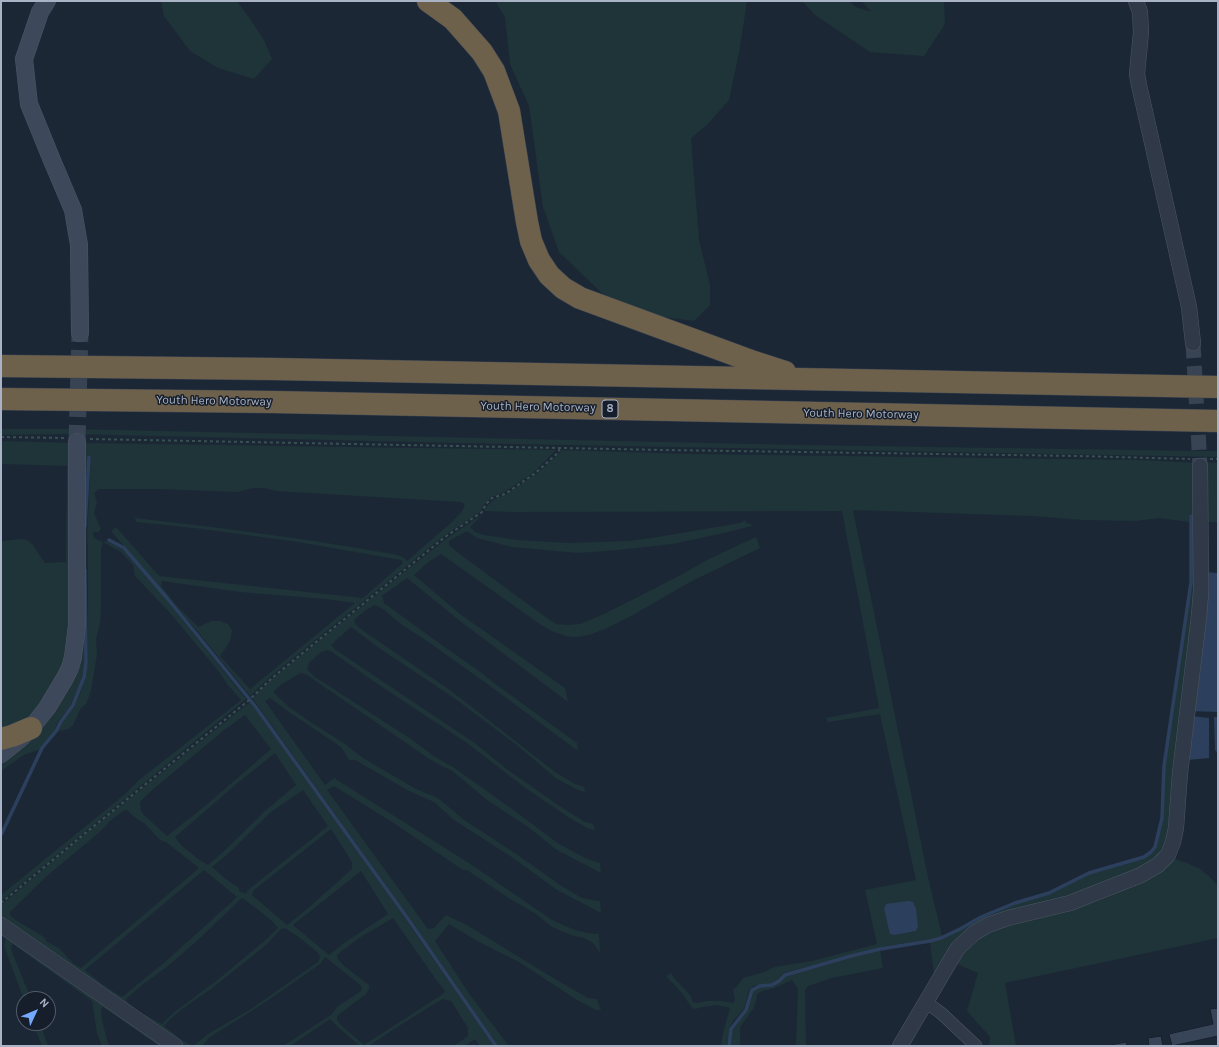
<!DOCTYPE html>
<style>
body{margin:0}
#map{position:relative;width:1219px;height:1047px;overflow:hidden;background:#1c2736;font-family:Karla,sans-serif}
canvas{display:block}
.frame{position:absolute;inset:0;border:2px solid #a9b3c5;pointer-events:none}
.north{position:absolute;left:16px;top:991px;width:40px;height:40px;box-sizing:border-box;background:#161e2b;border:1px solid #515a69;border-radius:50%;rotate:46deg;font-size:11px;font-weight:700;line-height:16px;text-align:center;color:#a9b3c5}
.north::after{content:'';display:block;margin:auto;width:14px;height:18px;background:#74a8ff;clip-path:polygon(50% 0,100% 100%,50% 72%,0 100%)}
</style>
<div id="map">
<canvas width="1219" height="1047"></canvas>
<div class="frame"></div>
<div class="north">N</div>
</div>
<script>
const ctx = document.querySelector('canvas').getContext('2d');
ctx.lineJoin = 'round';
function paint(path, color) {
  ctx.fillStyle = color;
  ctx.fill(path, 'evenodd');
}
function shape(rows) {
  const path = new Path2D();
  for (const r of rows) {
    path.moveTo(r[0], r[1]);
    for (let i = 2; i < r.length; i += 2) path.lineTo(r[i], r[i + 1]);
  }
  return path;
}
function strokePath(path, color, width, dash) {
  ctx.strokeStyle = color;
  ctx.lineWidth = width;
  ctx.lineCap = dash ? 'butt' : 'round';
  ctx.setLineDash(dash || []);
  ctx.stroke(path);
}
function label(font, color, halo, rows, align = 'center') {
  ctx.font = font + ' Karla,sans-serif';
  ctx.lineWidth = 3;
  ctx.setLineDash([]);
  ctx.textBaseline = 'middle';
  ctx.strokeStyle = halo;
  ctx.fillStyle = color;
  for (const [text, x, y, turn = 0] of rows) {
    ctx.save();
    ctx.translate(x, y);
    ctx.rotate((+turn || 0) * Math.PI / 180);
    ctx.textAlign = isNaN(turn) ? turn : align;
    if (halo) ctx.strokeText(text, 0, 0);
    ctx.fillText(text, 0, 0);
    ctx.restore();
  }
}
paint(shape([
 [161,1,237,1,250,19,264,40,272,59,254,79,218,68,190,51,164,16],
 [495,1,747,1,739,53,729,100,707,125,691,138,699,240,710,285,710,305,694,321,655,316,605,296,559,252,543,207,529,106,510,64,505,17],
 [802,1,849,1,856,7,872,12,861,1,944,1,945,24,924,56,870,52,815,15],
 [1,429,71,429,800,445,1199,451,1218,451,1218,457,460,443,70,434,1,435],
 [1,441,74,443,72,543,67,662,30,719,1,734,1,541,23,539,29,541,33,545,45,563,66,562,67,466,1,464],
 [84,443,556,450,533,473,503,493,491,497,484,505,480,512,444,536,270,677,250,696,197,631,111,531,116,527,159,576,363,598,403,563,401,560,292,541,194,528,136,522,135,518,220,528,314,541,393,554,403,557,407,561,453,521,462,511,465,504,460,502,276,491,264,488,253,488,238,492,159,489,99,489,94,493,97,501,94,513,101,529,98,532,93,532,94,538,103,542,107,541,123,550,166,599,246,699,1,901,1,895,124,795,139,780,241,700,227,684,220,673,171,614,135,576,133,565,121,552,103,542,101,550,101,611,100,624,96,639,97,654,91,691,88,699,86,704,81,708,73,725,69,729,59,731,61,723,75,704,81,691,88,662,88,551,87,535,91,455,88,454,83,538,83,615,85,647,84,667,80,684,70,706,57,723,55,732,41,749,24,755,1,771,1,760,65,691],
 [162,581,240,592,326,599,355,603,250,689,220,656,227,646,231,638,232,630,228,624,220,621,212,621,198,627,177,606,161,586],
 [560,450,689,454,1141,460,1199,463,1198,590,1170,845,1147,870,991,923,935,983,930,942,942,939,961,930,981,918,1015,904,1049,894,1090,874,1122,865,1144,858,1152,853,1156,847,1163,818,1165,766,1192,582,1192,516,1191,514,1189,515,1189,522,1160,518,1135,521,1083,520,1032,516,853,510,928,877,942,936,927,940,886,946,856,953,784,973,777,981,771,984,753,986,750,989,748,993,744,1009,733,1021,730,1027,727,1046,721,1046,723,1033,730,1008,717,1005,703,1007,695,1009,692,1008,682,993,666,976,671,973,674,978,690,995,693,1002,698,1003,707,1001,721,1001,733,1003,735,1000,733,990,738,985,743,978,764,972,774,967,812,961,877,944,865,890,916,880,880,714,828,722,826,718,879,708,842,511,515,512,484,511,488,505,495,499,505,495,536,474,559,454],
 [884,909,918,927,916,931,895,935,886,918],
 [1203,462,1218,463,1218,522,1203,522],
 [483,514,470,527,475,532,484,535,518,540,568,543,628,541,652,538,740,523,746,520,746,523,751,524,752,526,728,532,673,544,617,550,578,553,512,547,477,538,467,531,449,541,449,545,461,555,540,613,556,624,568,625,580,624,604,614,675,578,711,558,756,537,760,548,690,582,633,615,605,629,589,635,576,637,565,636,552,631,541,625,441,554,427,563,414,575,460,614,565,688,568,702,460,621,407,578,382,596,384,603,439,643,479,671,498,686,577,743,578,751,486,683,424,639,402,625,383,609,375,605,366,610,354,620,356,625,365,632,450,690,555,772,575,784,584,787,585,792,578,790,557,779,518,746,454,698,379,648,351,627,331,645,336,650,476,744,508,770,558,805,585,822,593,824,595,830,587,828,568,817,524,787,467,743,373,681,332,652,327,650,321,652,309,663,307,669,315,677,411,739,435,757,453,767,512,809,559,844,587,859,600,863,601,873,557,850,528,827,487,800,451,770,444,767,428,758,307,675,301,673,282,684,273,692,278,697,289,707,309,721,345,744,363,758,416,789,438,798,464,820,515,853,560,885,580,897,591,900,600,901,601,913,557,890,513,858,454,820,434,802,409,791,355,760,349,760,345,753,341,747,289,712,270,698,265,701,325,785,334,778,472,865,552,920,575,930,587,933,599,934,600,953,593,943,584,938,571,935,552,927,536,914,510,899,467,870,463,870,392,822,334,786,327,790,428,929,434,928,446,915,467,925,550,976,588,998,597,999,601,1010,596,1010,577,1000,519,962,479,942,449,924,435,941,470,995,509,1046,498,1046,404,911,253,699,255,695,272,679,408,569,446,539],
 [250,702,360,854,494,1046,480,1046,475,1039,465,1046,454,1046,468,1036,468,1028,451,1001,443,999,437,1002,391,1031,369,1046,360,1046,340,1029,330,1019,290,1046,283,1046,331,1015,338,1006,361,991,362,987,359,984,325,957,320,964,261,1005,210,1037,202,1046,193,1046,208,1034,251,1009,318,962,320,957,317,952,300,938,285,928,281,929,265,946,212,988,181,1010,170,1019,164,1026,182,1040,193,1046,179,1046,1,923,1,905,84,835],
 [245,715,271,749,205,806,167,836,143,814,141,810,140,802,151,791,223,731],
 [275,753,296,785,265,811,223,852,208,865,198,859,181,845,175,837,195,820,235,785],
 [303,790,328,826,248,890,246,894,239,891,239,888,226,879,212,867,231,851,271,812],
 [127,810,133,816,145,824,160,840,166,842,199,868,81,968,73,963,59,948,47,942,44,937,14,919,10,915,10,912,47,876,102,830,110,821,123,811],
 [331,829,352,862,352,869,307,909,287,925,252,895,254,890],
 [204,870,237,897,165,962,122,997,103,985,85,970],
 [361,871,388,914,344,943,329,955,293,925],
 [242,898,256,908,274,923,278,928,268,938,215,982,173,1013,162,1024,141,1013,127,1002,126,999,142,985,168,966,199,939],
 [393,918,437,981,445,991,443,994,364,1045,342,1026,337,1020,337,1016,366,994,369,989,369,985,344,966,338,959,337,955,359,938],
 [1175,859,1187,863,1200,869,1209,876,1218,886,1218,938,1005,983,1016,1046,989,1046,990,1037,967,1011,978,973,955,963,961,952,979,938,1004,927,1056,914,1098,901,1149,877],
 [6,936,170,1046,159,1046,103,1007,101,1010,102,1020,106,1036,109,1046,102,1046,97,1033,92,1001,13,944,11,946,12,952,31,999,24,999,24,1000,4,946],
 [880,950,883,968,832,978,808,986,805,990,806,1046,796,1046,798,989,792,980,774,988,762,991,757,994,756,1001,753,1009,740,1027,740,1046,730,1046,732,1030,747,1011,753,991,760,987,772,986,779,982,785,976,795,972,829,964,851,957],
 [33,1023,40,1023,48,1046,42,1046]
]), '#1e3438');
paint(shape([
 [1203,572,1218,573,1218,712,1191,711],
 [1190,716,1209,718,1209,758,1187,760],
 [1214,717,1218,717,1218,753,1215,750],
 [908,901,913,902,916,909,918,927,916,931,895,935,890,934,884,909,886,904]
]), '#2c405e');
strokePath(shape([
 [85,526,89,457],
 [109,540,124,548,167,598,255,706,408,919,496,1046],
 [1,835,42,748,57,730,60,723,73,705,84,677,86,663,85,570],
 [729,1046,731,1029,746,1010,752,990,760,986,772,985,779,981,785,975,851,956,880,949,930,941,941,938,960,929,981,917,1015,903,1049,893,1089,873,1144,857,1151,852,1155,847,1162,818,1164,766,1191,582,1191,516]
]), '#2c405e', 3.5);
const building = shape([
 [1218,1008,1218,1036,1172,1046,1169,1034,1213,1024,1210,1009,1218,1008],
 [1161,1036,1163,1046,1149,1046,1148,1038,1161,1036],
 [1126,1042,1127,1046,1106,1046,1126,1042]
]);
paint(building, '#384558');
strokePath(building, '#18202d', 1);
strokePath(shape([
 [1193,343,1200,466]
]), '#384353', 15, [15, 8]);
strokePath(shape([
 [77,442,80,333]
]), '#384353', 17, [17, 8]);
const minor = shape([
 [926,1002,941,1013,976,1046]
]);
const tertiary = shape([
 [1136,1,1140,12,1141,32,1137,74,1139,85,1189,307,1193,343],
 [1,925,175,1046],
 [900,1046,953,956,958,948,974,933,988,925,1008,918,1070,903,1141,875,1158,865,1168,855,1173,842,1176,828,1180,773,1199,616,1201,591,1200,466]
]);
const secondary = shape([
 [47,1,40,12,24,59,29,104,51,158,73,210,79,245,80,333],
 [1,754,21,738,31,728,47,708,65,678,70,668,73,657,77,625,77,442]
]);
const motorway = shape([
 [428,1,453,19,482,52,494,71,509,111,527,222,531,241,539,260,549,275,563,288,580,298,754,362,785,372],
 [1,366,274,369,1218,387],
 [1,399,273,402,1218,421],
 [1,739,12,736,31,728]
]);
strokePath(minor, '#4d5665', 13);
strokePath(tertiary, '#4d5665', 16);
strokePath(secondary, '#4d5665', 18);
strokePath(motorway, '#3b4351', 23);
strokePath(shape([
 [1,437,64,438],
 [90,439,665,450,1078,456,1190,459],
 [1210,459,1218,459],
 [1,903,83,835,248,701,272,678,407,568,445,537,482,512,486,504,492,498,505,494,534,474,558,453,560,447]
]), '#395052', 2, [3, 3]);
strokePath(minor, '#303947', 12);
strokePath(tertiary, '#303947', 15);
strokePath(secondary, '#3d485a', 17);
strokePath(motorway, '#6e614c', 22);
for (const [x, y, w] of [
 [610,409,16]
]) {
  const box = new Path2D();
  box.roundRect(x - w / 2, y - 9, w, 18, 3);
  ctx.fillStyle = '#161e2b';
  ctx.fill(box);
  strokePath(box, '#a9b3c5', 1);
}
label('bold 11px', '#a9b3c5', null, [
 ["8",610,409]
]);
label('12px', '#a9b3c5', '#161e2b', [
 ["Youth Hero Motorway",214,401,1],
 ["Youth Hero Motorway",538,407,1],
 ["Youth Hero Motorway",861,414,1]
]);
</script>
